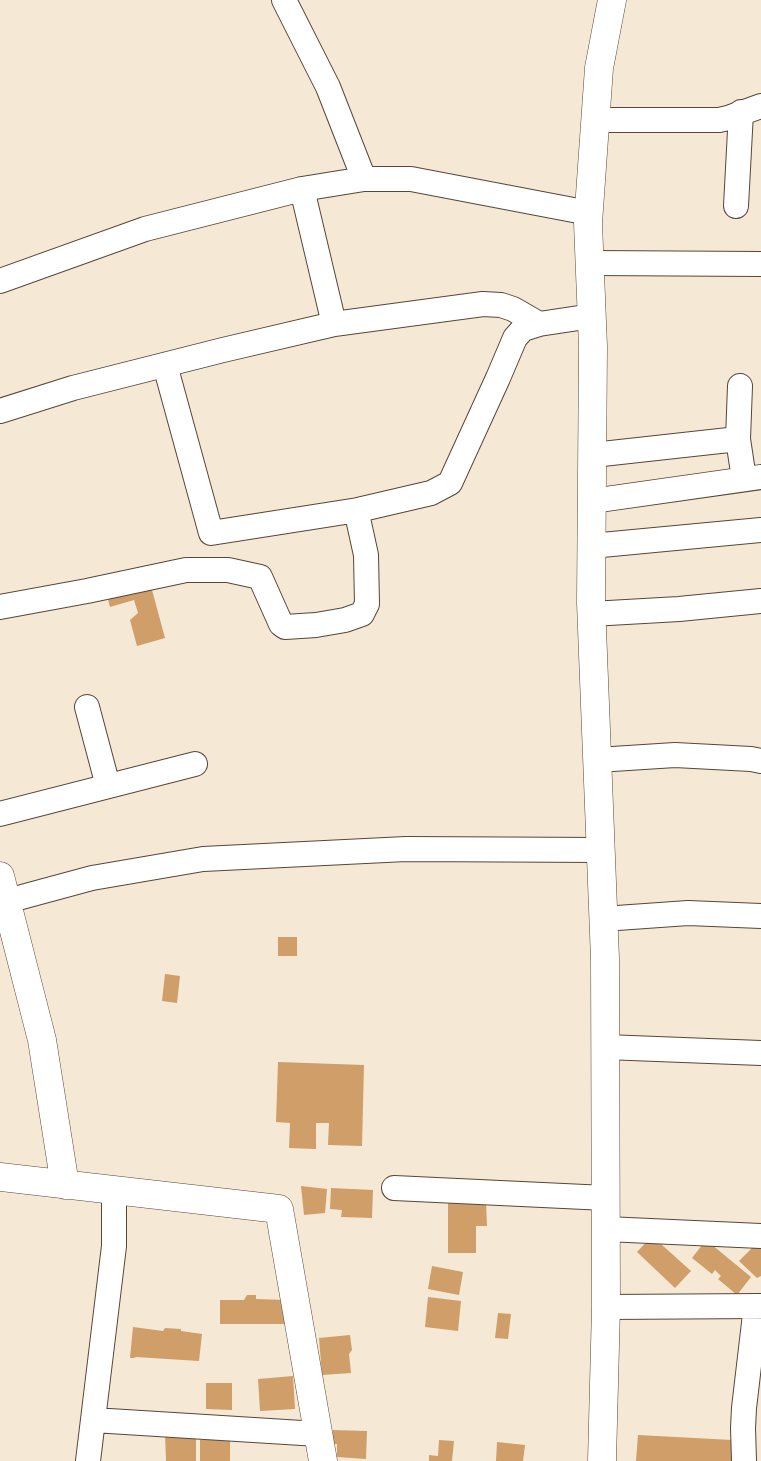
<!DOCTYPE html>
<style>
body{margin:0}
canvas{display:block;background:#f5e8d4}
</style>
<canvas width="761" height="1461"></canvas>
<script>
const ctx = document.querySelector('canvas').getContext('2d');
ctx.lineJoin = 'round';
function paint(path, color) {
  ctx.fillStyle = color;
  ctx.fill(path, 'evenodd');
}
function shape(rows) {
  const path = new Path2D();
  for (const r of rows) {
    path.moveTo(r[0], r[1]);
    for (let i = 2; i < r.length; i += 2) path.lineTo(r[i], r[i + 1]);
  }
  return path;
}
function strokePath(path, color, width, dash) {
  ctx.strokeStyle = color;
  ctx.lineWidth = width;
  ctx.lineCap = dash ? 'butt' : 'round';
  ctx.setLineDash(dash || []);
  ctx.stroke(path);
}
paint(shape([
 [149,579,165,638,137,646,130,620,138,613,134,600,110,607,106,591],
 [278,937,297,937,297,956,278,956],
 [165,974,180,976,177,1003,162,1001],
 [278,1062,364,1065,362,1146,328,1145,329,1123,316,1123,316,1149,289,1148,290,1123,276,1122],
 [301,1186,327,1189,325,1213,304,1215],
 [331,1188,373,1190,372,1218,341,1217,342,1210,330,1209],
 [448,1197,486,1202,487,1226,476,1226,476,1253,448,1253],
 [652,1236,691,1271,675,1288,637,1252],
 [761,1239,761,1276,757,1278,739,1261],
 [706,1240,751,1277,737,1295,718,1279,721,1276,715,1270,712,1274,692,1258],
 [432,1266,463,1272,459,1295,428,1289],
 [247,1295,256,1295,256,1299,286,1300,286,1324,220,1324,220,1300,244,1300],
 [428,1297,461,1301,458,1331,425,1327],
 [498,1313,511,1314,508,1339,495,1338],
 [133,1327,163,1331,165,1328,181,1329,181,1331,202,1334,199,1361,136,1357,134,1358,130,1358],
 [350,1335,352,1350,349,1354,351,1373,322,1375,319,1338],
 [293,1376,295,1409,260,1411,258,1379],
 [206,1383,232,1383,232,1410,206,1409],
 [333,1430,367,1431,366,1459,337,1457,337,1444,332,1444],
 [165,1431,196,1436,196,1461,166,1461],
 [638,1435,732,1440,733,1461,636,1461],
 [200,1440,230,1440,230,1461,200,1461],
 [439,1440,454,1441,452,1461,429,1461,429,1455,438,1456],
 [497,1442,525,1445,523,1461,496,1461]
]), '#cf9e69');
const street = shape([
 [284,0,328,87,364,179],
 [595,120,719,120,728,118,761,106],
 [302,189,334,324],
 [736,206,741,112],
 [590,263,761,264],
 [0,281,145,229,302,189,364,179,411,179,589,213],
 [165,365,211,533,358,510],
 [740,386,738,439,744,479],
 [0,411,73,388,223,350,334,324,483,304,501,305,513,309,539,324],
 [593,455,738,439],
 [592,501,761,477],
 [591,546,761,530],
 [0,607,87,591,186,570,228,570,260,577,281,624,285,627,316,625,345,620,362,614,367,604,366,555,357,514,358,510,431,493,450,483,498,378,515,338,523,329,539,324,592,316],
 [591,614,679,609,761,601],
 [87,707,108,786],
 [597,760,675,755,751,759,761,761],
 [0,814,195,764],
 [7,901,92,878,203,859,406,849,601,850],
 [603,919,688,913,761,916],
 [605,1047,761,1053],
 [394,1188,606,1198],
 [606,1229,761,1236],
 [606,1307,761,1306],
 [93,1420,318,1434],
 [88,1461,114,1246,114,1191],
 [744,1461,743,1428,744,1408,756,1306]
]);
const secondary = shape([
 [0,876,42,1040,65,1185],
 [0,1177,279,1209,323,1461],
 [602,1461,606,1307,605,959,591,603,593,347,588,223,599,68,612,0]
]);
strokePath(street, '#574639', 26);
strokePath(secondary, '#574639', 29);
strokePath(street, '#fff', 24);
strokePath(secondary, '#fff', 28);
</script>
